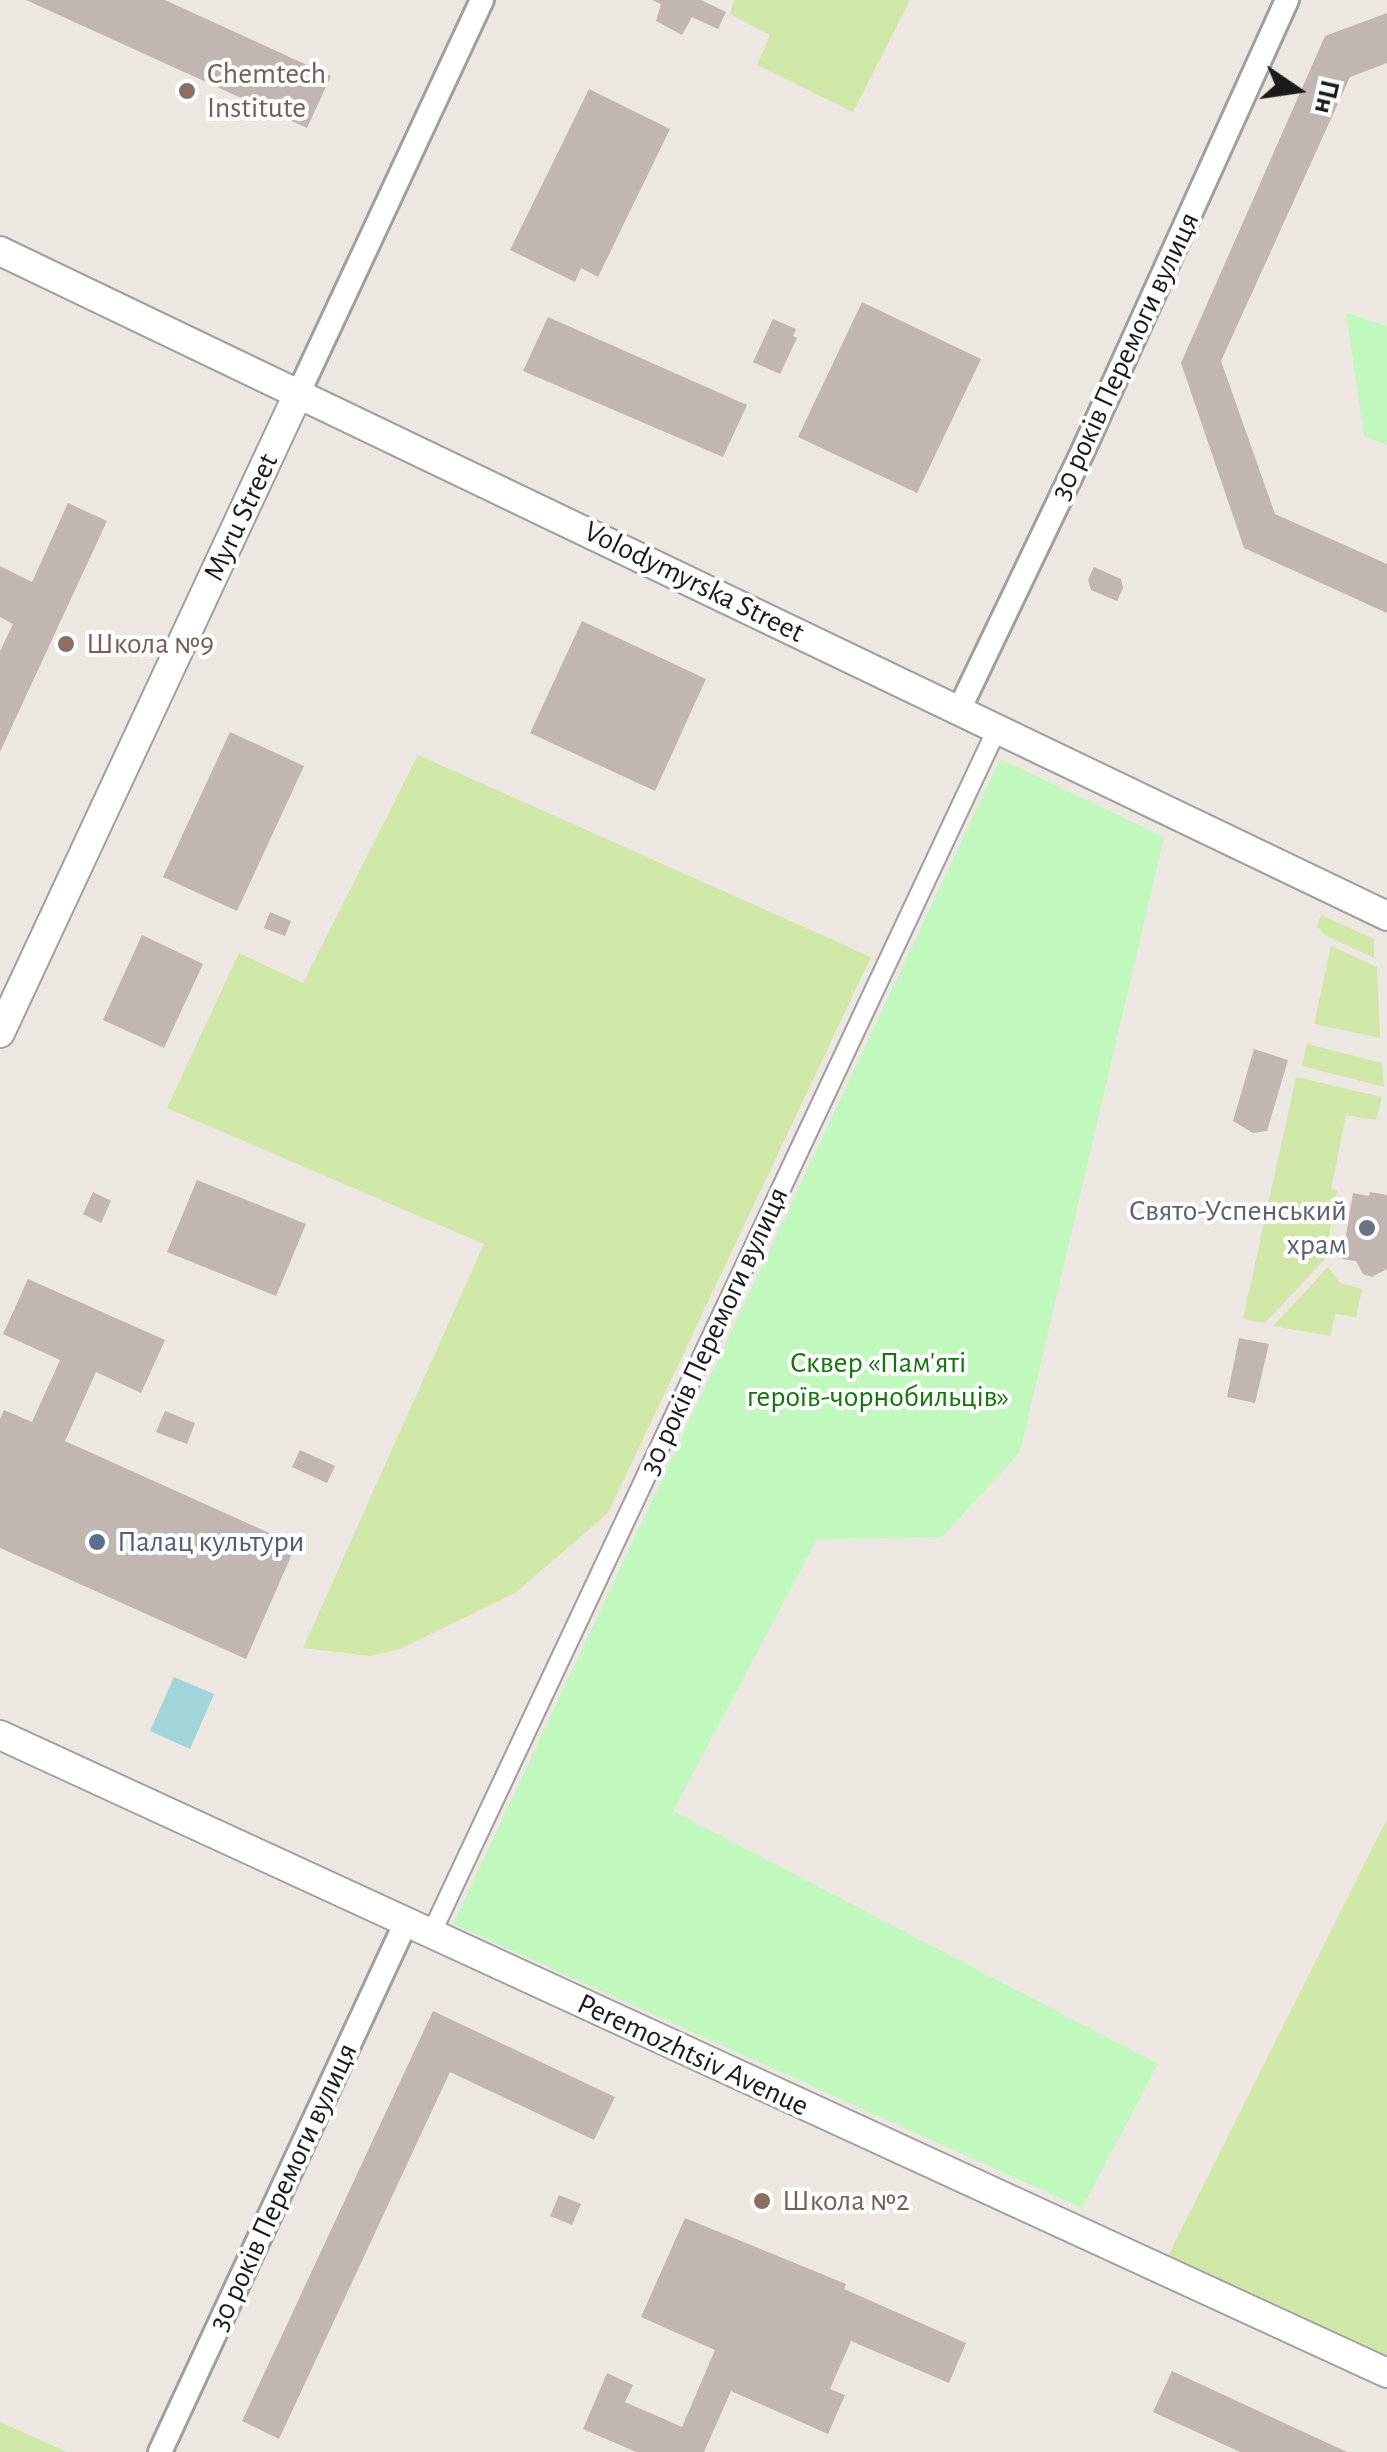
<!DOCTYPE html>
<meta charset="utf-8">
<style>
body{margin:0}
#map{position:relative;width:1387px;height:2452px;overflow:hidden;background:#ede7e1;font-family:"Alegreya Sans",sans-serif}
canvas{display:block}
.north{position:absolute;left:1247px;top:40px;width:100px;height:100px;-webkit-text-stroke:8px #fff;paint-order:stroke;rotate:103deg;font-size:28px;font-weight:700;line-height:40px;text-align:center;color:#1b1b1b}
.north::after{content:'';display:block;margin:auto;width:35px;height:45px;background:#1b1b1b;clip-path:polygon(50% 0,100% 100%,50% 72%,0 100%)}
</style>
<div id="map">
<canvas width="1387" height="2452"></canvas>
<div class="north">Пн</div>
</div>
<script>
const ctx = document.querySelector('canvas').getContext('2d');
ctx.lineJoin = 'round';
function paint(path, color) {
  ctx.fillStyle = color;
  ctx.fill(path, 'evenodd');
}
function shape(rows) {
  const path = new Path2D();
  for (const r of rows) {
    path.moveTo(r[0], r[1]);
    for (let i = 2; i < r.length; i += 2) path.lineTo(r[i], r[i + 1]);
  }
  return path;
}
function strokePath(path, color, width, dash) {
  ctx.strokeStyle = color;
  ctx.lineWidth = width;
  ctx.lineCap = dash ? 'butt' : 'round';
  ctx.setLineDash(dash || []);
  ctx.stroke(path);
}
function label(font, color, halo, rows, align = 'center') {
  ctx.font = font + ' "Alegreya Sans",sans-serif';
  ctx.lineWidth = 8;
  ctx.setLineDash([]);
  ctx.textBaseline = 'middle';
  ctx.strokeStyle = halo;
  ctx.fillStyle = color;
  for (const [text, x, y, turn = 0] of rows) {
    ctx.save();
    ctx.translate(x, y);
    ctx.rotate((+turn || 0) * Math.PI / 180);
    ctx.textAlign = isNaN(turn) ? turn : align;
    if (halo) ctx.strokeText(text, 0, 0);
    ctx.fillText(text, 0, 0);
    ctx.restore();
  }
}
paint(shape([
 [734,0,910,0,853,112,757,65,770,35,730,14],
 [418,755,871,957,608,1513,515,1593,400,1649,370,1656,303,1648,484,1244,167,1108,239,953,303,983],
 [1321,915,1374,939,1374,958,1325,935,1317,926],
 [1331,946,1377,967,1380,1038,1314,1024],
 [1307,1044,1382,1063,1384,1087,1302,1066],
 [1296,1077,1382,1097,1376,1120,1346,1115,1331,1189,1337,1191,1325,1259,1265,1323,1243,1319],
 [1328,1267,1340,1283,1362,1289,1356,1317,1335,1314,1330,1336,1273,1326],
 [1387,1819,1387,2360,1167,2258],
 [0,2422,67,2452,0,2452]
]), '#cfe7a7');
paint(shape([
 [1346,313,1387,326,1387,445,1364,436],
 [1000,759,1164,837,1020,1452,942,1537,817,1539,673,1811,1158,2064,1082,2208,453,1924]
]), '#c1f8bd');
paint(shape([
 [174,1677,214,1694,190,1749,150,1731]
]), '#a1d5da');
paint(shape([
 [26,0,165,0,331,76,307,128],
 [652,0,701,0,726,12,718,29,692,17,682,35,656,21,661,4],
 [1387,13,1387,63,1350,77,1221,361,1275,514,1387,564,1387,613,1244,548,1181,363,1325,36],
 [589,89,670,129,598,277,581,268,575,282,510,250],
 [862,302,981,359,917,493,798,437],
 [548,317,747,405,723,457,523,371],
 [773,319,796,329,793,336,797,338,780,374,753,362],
 [68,503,107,521,0,752,0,651,13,624,0,617,0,566,32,582],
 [1094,567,1121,579,1123,588,1117,601,1091,590,1088,580],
 [582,621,706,679,655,791,530,733],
 [230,732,304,766,237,911,163,877],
 [270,912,291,921,285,936,264,928],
 [142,935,203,964,164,1048,103,1020],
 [1254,1049,1288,1060,1267,1131,1253,1133,1233,1121],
 [197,1180,306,1224,276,1296,167,1252],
 [93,1192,111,1201,101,1223,83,1214],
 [1370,1192,1387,1195,1387,1269,1372,1277,1363,1274,1356,1261,1342,1259,1353,1193,1369,1196],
 [28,1279,165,1340,141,1393,96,1372,65,1441,296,1545,246,1659,0,1548,0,1419,4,1410,32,1422,60,1360,3,1334],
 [1239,1338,1269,1344,1255,1403,1227,1397],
 [165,1411,195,1423,187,1444,156,1432],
 [300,1450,335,1466,327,1483,292,1467],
 [433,2011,615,2097,594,2140,450,2072,279,2439,242,2421],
 [559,2195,581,2204,572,2225,550,2216],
 [685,2218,846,2284,844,2289,966,2343,949,2383,851,2341,830,2389,845,2395,828,2434,731,2391,704,2452,636,2452,583,2429,607,2373,633,2385,625,2402,682,2427,715,2350,641,2317],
 [1172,2371,1347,2452,1240,2452,1153,2412]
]), '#c1b6b1');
const pedestrian = shape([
 [431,1934,997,729]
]);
const minor = shape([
 [299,392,482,0],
 [959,710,1082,453,1287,0],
 [160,2452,406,1922]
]);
const tertiary = shape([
 [0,251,1387,916],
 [0,1033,299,392],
 [0,1735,1387,2373]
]);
strokePath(pedestrian, '#9f9f9f', 22);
strokePath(minor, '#9f9f9f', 28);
strokePath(tertiary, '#9f9f9f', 32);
strokePath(pedestrian, '#fff', 18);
strokePath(minor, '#fff', 22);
strokePath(tertiary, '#fff', 28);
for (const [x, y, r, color] of [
 [187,91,10,"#8d6e63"],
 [66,644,10,"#8d6e63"],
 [1367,1228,10,"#6b7280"],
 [97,1542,10,"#5c6f8a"],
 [762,2201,10,"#8d6e63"]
]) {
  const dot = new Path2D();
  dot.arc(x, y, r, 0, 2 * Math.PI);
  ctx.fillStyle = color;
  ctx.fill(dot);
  strokePath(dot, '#fff', 4);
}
label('30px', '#785e54', '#fff', [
 ["Chemtech",207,74],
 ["Institute",207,108],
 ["Школа №9",86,644],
 ["Школа №2",782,2201]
], 'left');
label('30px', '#1b1b1b', '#fff', [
 ["30 років Перемоги вулиця",1125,356,-65],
 ["Myru Street",241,517,-65],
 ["Volodymyrska Street",694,582,26],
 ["30 років Перемоги вулиця",714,1331,-65],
 ["Peremozhtsiv Avenue",693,2055,25],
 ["30 років Перемоги вулиця",283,2187,-65]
]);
label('30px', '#5b616d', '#fff', [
 ["Свято-Успенський",1347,1211],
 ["храм",1347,1245]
], 'right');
label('30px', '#13760d', '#fff', [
 ["Сквер «Пам'яті",878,1363],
 ["героїв-чорнобильців»",878,1397]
]);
label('30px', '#4e5e75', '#fff', [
 ["Палац культури",117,1542]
], 'left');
</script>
